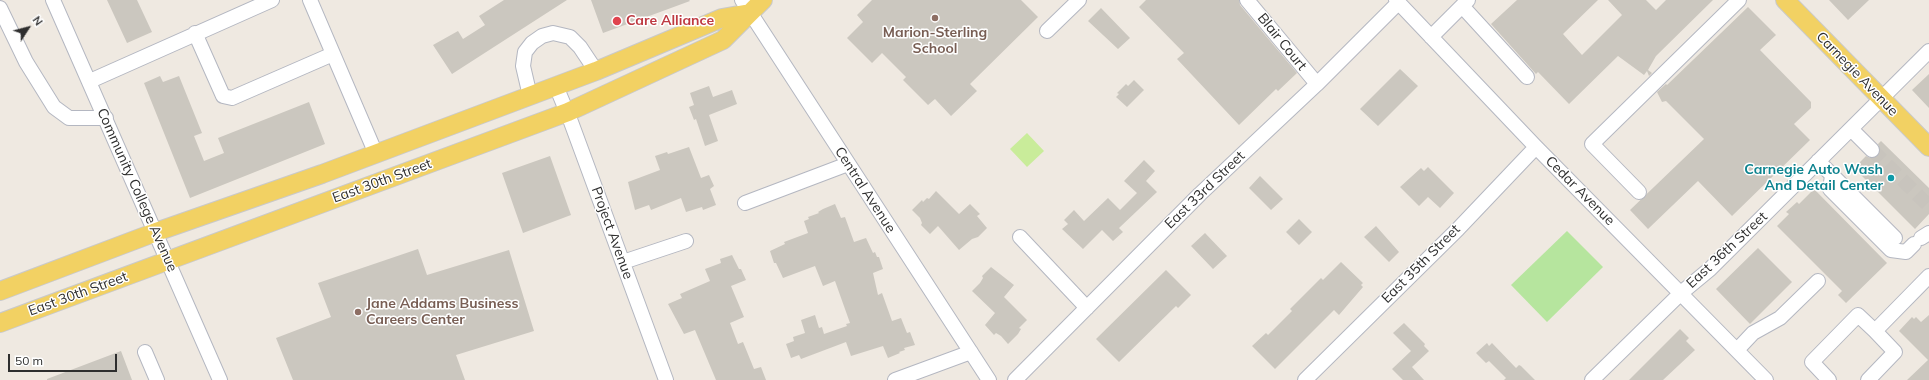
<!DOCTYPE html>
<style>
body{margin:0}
#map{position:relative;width:1929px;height:380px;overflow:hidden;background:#efe9e1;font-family:Mulish,sans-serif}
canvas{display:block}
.north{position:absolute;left:8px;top:8px;width:40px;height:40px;-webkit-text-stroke:3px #fff;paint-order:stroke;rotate:54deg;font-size:11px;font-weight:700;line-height:16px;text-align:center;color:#2e2e2e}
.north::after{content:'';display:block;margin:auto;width:14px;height:18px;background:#2e2e2e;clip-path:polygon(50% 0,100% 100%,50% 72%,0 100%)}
.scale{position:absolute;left:8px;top:354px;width:109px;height:18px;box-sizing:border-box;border:2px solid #2e2e2e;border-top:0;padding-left:5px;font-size:12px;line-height:14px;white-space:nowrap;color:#2e2e2e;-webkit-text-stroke:3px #fff;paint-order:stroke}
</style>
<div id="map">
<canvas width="1929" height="380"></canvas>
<div class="north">N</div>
<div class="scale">50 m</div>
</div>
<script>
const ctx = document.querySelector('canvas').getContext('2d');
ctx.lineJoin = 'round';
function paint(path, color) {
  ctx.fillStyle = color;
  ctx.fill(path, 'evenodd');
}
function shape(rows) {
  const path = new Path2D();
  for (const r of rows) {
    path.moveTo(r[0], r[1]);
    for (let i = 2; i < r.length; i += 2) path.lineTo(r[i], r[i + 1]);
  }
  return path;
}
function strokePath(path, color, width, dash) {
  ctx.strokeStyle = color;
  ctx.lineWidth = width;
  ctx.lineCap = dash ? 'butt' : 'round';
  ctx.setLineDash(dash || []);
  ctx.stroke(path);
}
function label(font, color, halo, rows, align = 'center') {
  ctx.font = font + ' Mulish,sans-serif';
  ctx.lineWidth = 3;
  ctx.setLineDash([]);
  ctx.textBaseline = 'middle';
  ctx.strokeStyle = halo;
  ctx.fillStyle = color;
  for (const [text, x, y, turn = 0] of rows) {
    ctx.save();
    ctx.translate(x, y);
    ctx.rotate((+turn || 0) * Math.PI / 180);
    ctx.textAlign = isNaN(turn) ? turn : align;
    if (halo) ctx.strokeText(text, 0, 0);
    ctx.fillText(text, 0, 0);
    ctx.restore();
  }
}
paint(shape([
 [1567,231,1603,267,1547,322,1511,285]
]), '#b6e59e');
paint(shape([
 [1027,133,1044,151,1027,167,1010,149]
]), '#c9ec9a');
paint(shape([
 [107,0,137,0,152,32,127,43],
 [504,0,567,0,452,74,433,45,458,31,463,39,485,25,479,16],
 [591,0,689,0,690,1,603,33],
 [872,0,1021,0,1038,17,970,84,977,91,951,116,935,99,928,105,903,80,906,77,882,53,872,63,847,38,863,22,857,15],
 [1146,0,1239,0,1240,5,1297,73,1278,91,1276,89,1239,125,1177,59,1184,53,1139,7],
 [1517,0,1598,0,1563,34,1582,55,1622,15,1608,0,1646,0,1656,10,1666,0,1713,0,1656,56,1648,70,1652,73,1649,76,1647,71,1644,75,1618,56,1569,104,1538,72,1536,74,1491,24],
 [1829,0,1869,0,1848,20],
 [1748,7,1776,35,1760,50,1811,102,1811,108,1794,124,1810,140,1732,216,1698,181,1648,229,1630,210,1704,139,1666,101,1662,102,1657,92,1666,84,1667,85],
 [1101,8,1130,38,1118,49,1088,21],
 [1400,69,1418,86,1378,126,1360,109],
 [1929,74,1929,108,1912,90],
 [160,76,163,82,179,76,202,133,194,136,204,161,224,153,218,138,309,102,325,144,190,198,144,83],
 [1134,80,1144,90,1127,107,1116,97,1119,94,1117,93,1126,84,1128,86],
 [709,86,713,97,732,90,737,104,709,115,718,141,705,146,696,119,694,120,689,107,694,105,690,93],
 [1881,141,1929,188,1929,214,1915,229,1854,168,1866,156,1870,158,1878,156,1880,152,1878,144],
 [689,147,701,178,709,175,714,186,710,189,716,205,703,210,702,207,686,212,681,198,651,210,649,205,635,210,628,182,660,170,655,156,667,152,668,154],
 [550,156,571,215,523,233,502,173],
 [1144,160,1155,171,1146,181,1157,192,1119,228,1123,232,1113,241,1102,230,1083,249,1062,229,1068,224,1064,220,1074,210,1084,221,1108,198,1120,210,1137,193,1124,181],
 [1428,167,1454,193,1440,208,1428,197,1419,206,1400,187,1421,168,1424,171],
 [1260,176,1283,199,1271,210,1249,188],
 [1814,189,1887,263,1846,303,1838,295,1842,291,1777,226,1789,214,1786,212,1797,202,1799,204],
 [936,191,959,214,970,204,980,214,977,216,987,228,978,237,972,239,959,250,938,226,930,234,921,225,922,223,920,218,912,210,922,200,923,202,927,198,929,199],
 [835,204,841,218,845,217,854,242,866,238,873,253,875,252,877,257,879,257,883,269,873,273,878,295,882,293,892,321,901,318,907,333,910,332,915,345,904,348,905,350,899,352,900,353,888,358,883,346,851,356,846,342,801,359,799,355,791,358,786,344,794,341,793,337,805,333,801,320,815,315,819,328,822,327,824,334,847,326,846,324,850,323,835,281,823,286,815,266,783,278,776,263,774,263,770,251,785,244,784,242,808,233,804,221,809,219,808,217,819,213,818,212,823,209],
 [1299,219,1312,232,1299,245,1286,232],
 [1376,226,1399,252,1389,262,1364,237],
 [1205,233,1227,256,1213,269,1191,246],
 [1758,248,1792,282,1750,324,1716,289],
 [418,249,427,275,509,250,534,331,456,355,465,380,293,380,276,338,331,317,318,283],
 [732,255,739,269,741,269,746,280,731,286,744,317,730,323,738,344,743,342,754,369,761,367,766,380,716,380,695,330,684,334,668,304,682,298,680,294,710,281,705,269,721,263,720,259],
 [1341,262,1363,283,1361,285,1363,287,1339,315,1334,310,1275,369,1252,346,1266,333,1268,335,1292,311,1290,309,1321,278,1323,280],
 [991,267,1014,285,1004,297,1027,320,1019,328,1021,329,1018,334,1008,344,1001,336,996,333,994,335,985,325,995,313,972,291,980,283,983,278,982,276],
 [1166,270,1191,295,1178,308,1176,306,1119,362,1096,339],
 [1929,315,1929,380,1907,380,1928,360,1899,331,1912,317,1914,319,1916,317,1921,322],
 [1404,323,1425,344,1424,346,1429,351,1412,367,1424,380,1403,380,1392,369,1411,351,1393,333],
 [1680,329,1689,338,1686,341,1695,350,1663,380,1629,380],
 [1487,343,1489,346,1492,343,1516,368,1519,365,1521,366,1535,380,1504,380,1506,378,1489,361,1486,363,1476,353],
 [121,351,132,380,47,380,47,379]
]), '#cbc7bf');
strokePath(shape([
 [1872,150,1929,206]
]), '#c8c4bd', 14, [14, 7]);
const minor = shape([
 [53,0,220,380],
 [310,0,376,154],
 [742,0,989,380],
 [1247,0,1317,84],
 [1396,0,1536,147,1766,380],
 [1462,6,1527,77],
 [0,8,26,62,54,107,69,118,106,118],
 [1047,31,1079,0],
 [195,33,223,96,232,98,333,54],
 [1431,37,1468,0],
 [90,81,272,0],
 [556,86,571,122,666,380],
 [530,96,523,66,525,52,532,43,542,36,553,33,570,37,580,47,596,71],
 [1851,129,1872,150],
 [1818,161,1895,238],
 [1832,176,1830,189,1891,250,1906,252,1914,244],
 [1639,192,1592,144,1739,0],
 [745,203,848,164],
 [1020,237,1087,308],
 [1921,238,1929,233],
 [623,262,686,241],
 [1737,350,1753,333,1780,318,1818,281],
 [145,352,157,380],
 [895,380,971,352],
 [1015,380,1200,194,1317,84,1398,3],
 [1305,380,1458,229,1536,147],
 [1592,380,1681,293,1710,269,1929,51],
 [1829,380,1812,362,1858,315,1875,331],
 [1868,380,1895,352,1875,331,1929,276]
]);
const major = shape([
 [1785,0,1929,147],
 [0,291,156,232,322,174,596,71,722,18,750,13],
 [0,323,568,112,723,40,763,0]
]);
strokePath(minor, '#b4b7c1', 16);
strokePath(major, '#c9c9c9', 20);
strokePath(minor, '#fff', 14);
strokePath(major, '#f2d163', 18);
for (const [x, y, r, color] of [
 [935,18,4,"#8d6e63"],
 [617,21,5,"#e0444e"],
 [1891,178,4,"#0f9aa8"],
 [358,312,4,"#8d6e63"]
]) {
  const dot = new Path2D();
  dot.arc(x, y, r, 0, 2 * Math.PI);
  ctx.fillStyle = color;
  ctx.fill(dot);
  strokePath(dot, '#fff', 1.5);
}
label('bold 14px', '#be3a42', '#fff', [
 ["Care Alliance",626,21]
], 'left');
label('bold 14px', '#785e54', '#fff', [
 ["Marion-Sterling",935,33],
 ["School",935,49],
 ["Jane Addams Business",366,304,"left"],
 ["Careers Center",366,320,"left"]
]);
label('14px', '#2e2e2e', '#fff', [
 ["Blair Court",1282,42,51],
 ["Carnegie Avenue",1857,74,46],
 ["East 30th Street",382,181,-20],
 ["Community College Avenue",137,190,66],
 ["Central Avenue",865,190,57],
 ["East 33rd Street",1205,190,-44],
 ["Cedar Avenue",1580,191,45],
 ["Project Avenue",612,233,70],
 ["East 36th Street",1727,250,-43],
 ["East 35th Street",1421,264,-45],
 ["East 30th Street",78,294,-20]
]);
label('bold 14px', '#0d838f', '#fff', [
 ["Carnegie Auto Wash",1883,170],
 ["And Detail Center",1883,186]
], 'right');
</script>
